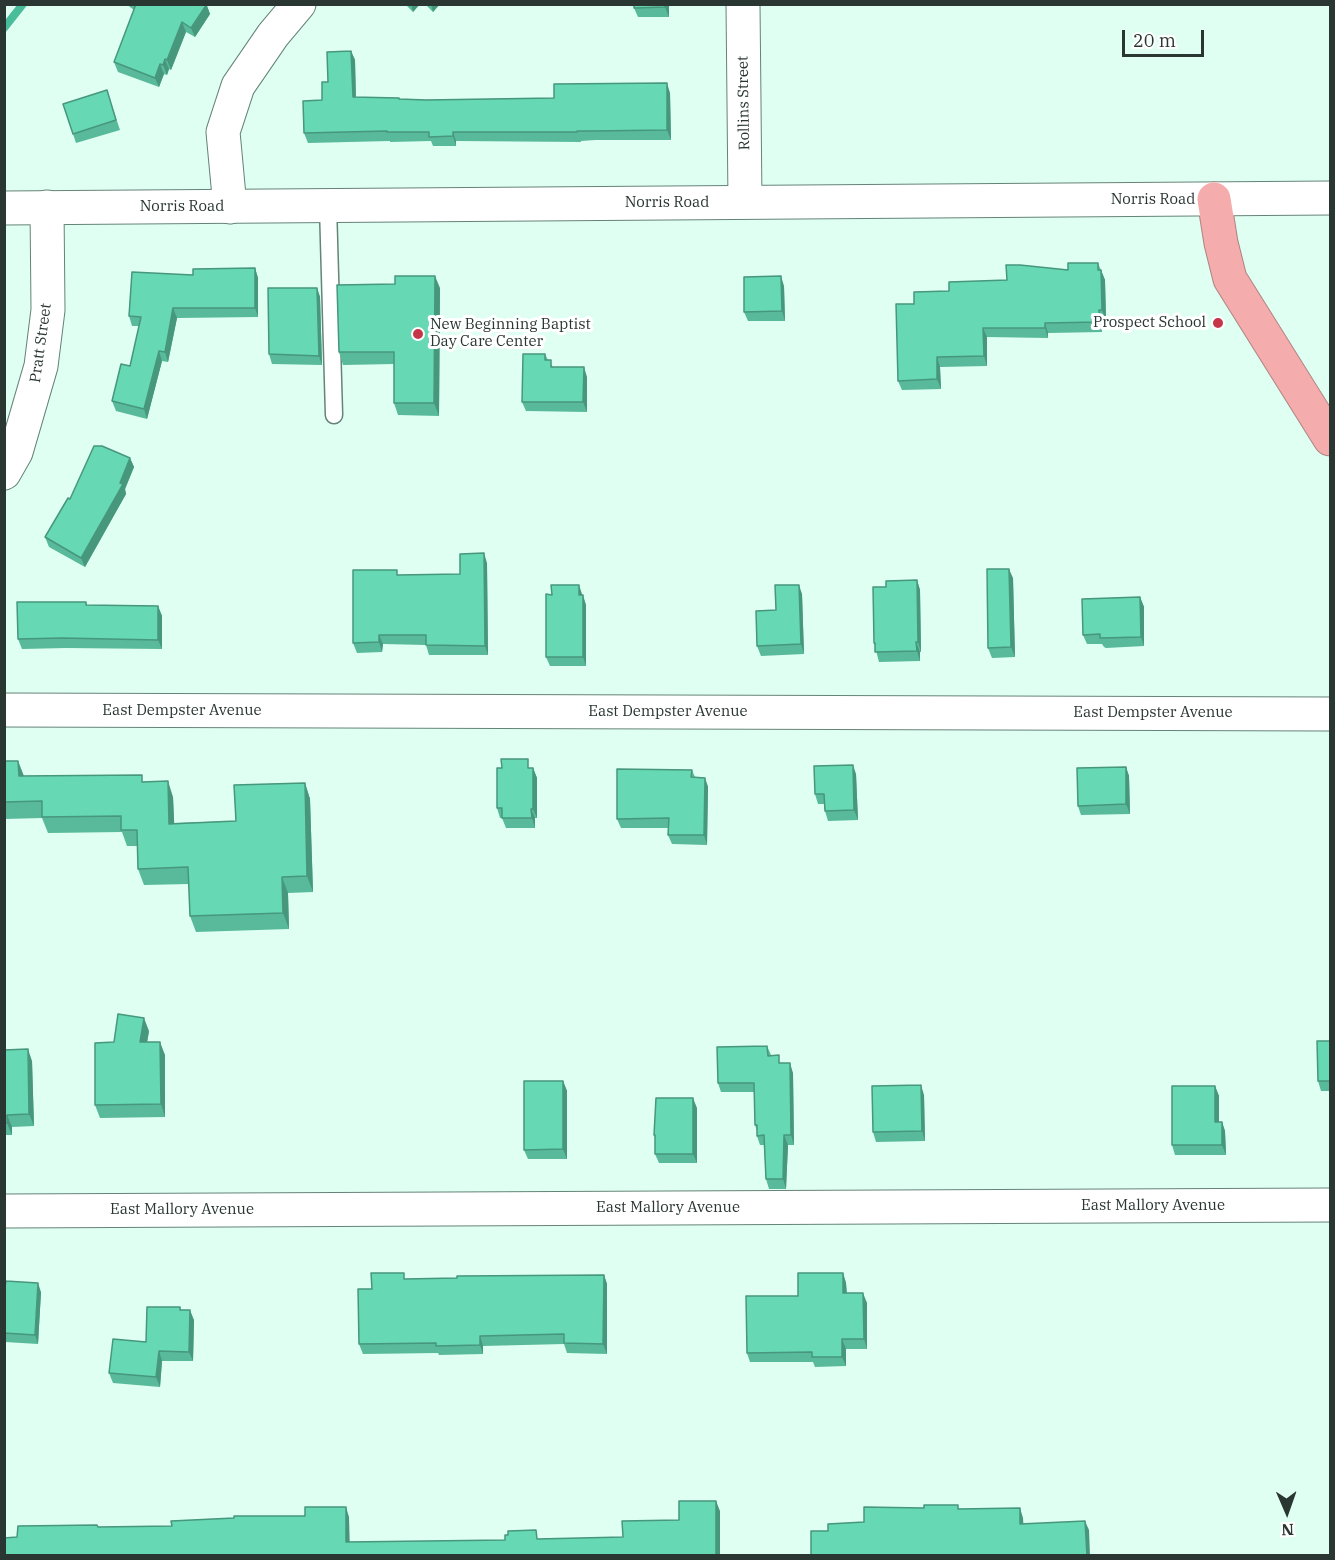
<!DOCTYPE html>
<style>
body{margin:0}
#map{position:relative;width:1335px;height:1560px;overflow:hidden;background:#defff2;font-family:"IBM Plex Serif",serif}
canvas{display:block}
.frame{position:absolute;inset:0;border:6px solid #293631;pointer-events:none}
.north{position:absolute;left:1257px;top:1482px;width:60px;height:60px;-webkit-text-stroke:4px #fff;paint-order:stroke;rotate:178deg;font-size:16px;font-weight:700;line-height:24px;text-align:center;color:#293631}
.north::after{content:'';display:block;margin:auto;width:21px;height:27px;background:#293631;clip-path:polygon(50% 0,100% 100%,50% 72%,0 100%)}
.scale{position:absolute;left:1122px;top:30px;width:82px;height:27px;box-sizing:border-box;border:3px solid #293631;border-top:0;padding-left:8px;font-size:18px;line-height:21px;white-space:nowrap;color:#293631;-webkit-text-stroke:4px #fff;paint-order:stroke}
</style>
<div id="map">
<canvas width="1335" height="1560"></canvas>
<div class="frame"></div>
<div class="north">N</div>
<div class="scale">20 m</div>
</div>
<script>
const ctx = document.querySelector('canvas').getContext('2d');
ctx.lineJoin = 'round';
function shape(rows) {
  const path = new Path2D();
  for (const r of rows) {
    path.moveTo(r[0], r[1]);
    for (let i = 2; i < r.length; i += 2) path.lineTo(r[i], r[i + 1]);
  }
  return path;
}
function strokePath(path, color, width, dash) {
  ctx.strokeStyle = color;
  ctx.lineWidth = width;
  ctx.lineCap = dash ? 'butt' : 'round';
  ctx.setLineDash(dash || []);
  ctx.stroke(path);
}
function paint(path, color) {
  ctx.fillStyle = color;
  ctx.fill(path, 'evenodd');
}
function label(font, color, halo, rows, align = 'center') {
  ctx.font = font + ' "IBM Plex Serif",serif';
  ctx.lineWidth = 6;
  ctx.setLineDash([]);
  ctx.textBaseline = 'middle';
  ctx.strokeStyle = halo;
  ctx.fillStyle = color;
  for (const [text, x, y, turn = 0] of rows) {
    ctx.save();
    ctx.translate(x, y);
    ctx.rotate((+turn || 0) * Math.PI / 180);
    ctx.textAlign = isNaN(turn) ? turn : align;
    if (halo) ctx.strokeText(text, 0, 0);
    ctx.fillText(text, 0, 0);
    ctx.restore();
  }
}
strokePath(shape([
 [4,28,23,4]
]), '#49bd99', 8);
const lane = shape([
 [328,206,334,415]
]);
const street = shape([
 [743,4,745,202],
 [230,207,223,132,238,86,273,35,299,4],
 [4,473,16,452,41,366,48,310,47,207],
 [4,710,1330,714],
 [4,1211,1330,1205]
]);
const secondary = shape([
 [4,208,1330,198]
]);
const highway = shape([
 [1214,199,1221,243,1230,279,1330,439]
]);
strokePath(lane, '#668378', 19);
strokePath(street, '#668378', 35);
strokePath(secondary, '#668378', 35);
strokePath(highway, '#ae8382', 35);
strokePath(lane, '#fff', 16);
strokePath(street, '#fff', 33);
strokePath(secondary, '#fff', 33);
strokePath(highway, '#f5acad', 33);
paint(shape([
 [126,4,208,4,207,6,210,14,195,37,186,32,171,70,169,69,167,75,164,74,159,87,118,72,114,62,134,10],
 [405,4,420,4,413,12],
 [425,4,440,4,433,12],
 [634,4,669,4,669,17,638,17,634,8],
 [351,51,355,60,356,97,426,100,554,98,670,93,671,140,595,140,581,141,581,142,456,141,456,146,433,146,431,141,390,142,390,141,308,143,304,133,322,100,328,82],
 [110,100,120,130,76,143,63,104],
 [1098,263,1105,280,1106,320,1102,320,1102,332,1048,333,1048,338,987,337,987,366,940,367,941,389,902,390,898,381,914,304,949,291,1007,280,1068,270],
 [255,268,258,278,258,317,177,318,168,362,162,361,147,419,116,411,112,401,130,366,139,326,132,326,129,316,193,275],
 [784,286,785,321,748,321,744,312],
 [317,288,320,297,322,365,272,364,269,354],
 [440,288,439,416,398,415,394,403,394,364,343,365,339,352],
 [545,354,548,360,553,367,587,377,587,412,526,411,522,402],
 [130,458,134,467,125,489,126,494,85,567,49,547,45,537,70,499],
 [487,563,488,655,429,655,426,645,383,644,382,652,357,653,353,643,460,574],
 [1013,578,1015,657,992,658,988,648],
 [917,580,920,590,921,652,920,652,920,661,879,662,874,643,886,587],
 [802,594,804,654,761,656,757,646],
 [582,595,586,605,586,666,550,666,546,657],
 [1140,597,1144,607,1144,646,1106,648,1104,647,1102,644,1087,644,1083,635],
 [86,602,87,605,158,606,162,616,162,649,66,648,22,649,18,639],
 [4,761,18,761,24,776,144,782,173,797,174,823,236,821,305,783,310,799,313,892,288,893,289,929,196,932,190,916,189,884,144,885,138,869,138,846,127,846,122,832,48,833,42,818,4,819],
 [1126,767,1129,776,1130,814,1081,815,1078,806],
 [531,768,533,768,537,778,537,818,535,818,535,828,506,828,502,818,500,818,497,808],
 [692,770,695,777,705,778,708,787,707,845,672,844,668,835,668,828,621,828,617,819],
 [856,774,858,820,828,821,825,811,824,804,818,804,815,794],
 [149,1031,147,1042,165,1055,165,1117,100,1118,95,1105,114,1042],
 [1330,1041,1330,1091,1321,1091,1318,1081],
 [767,1046,771,1055,793,1073,794,1145,788,1145,786,1189,769,1189,766,1179,764,1145,760,1145,757,1136,757,1131,755,1125,754,1092,721,1092,718,1083],
 [4,1050,32,1061,34,1126,12,1127,12,1135,4,1135],
 [563,1081,567,1091,567,1159,528,1159,524,1150],
 [1215,1086,1219,1096,1219,1122,1222,1122,1225,1131,1226,1155,1175,1155,1172,1145],
 [924,1095,925,1141,876,1142,873,1132],
 [697,1108,697,1163,659,1163,655,1154,655,1138,654,1135],
 [843,1273,846,1283,847,1293,867,1303,867,1349,846,1349,846,1366,815,1367,813,1362,750,1362,747,1353,798,1296],
 [604,1275,607,1284,607,1354,567,1353,564,1344,483,1346,483,1354,439,1355,438,1353,363,1354,359,1344,372,1289,406,1279],
 [4,1292,41,1292,38,1344,5,1342,4,1340],
 [180,1307,181,1310,194,1320,193,1361,162,1361,160,1387,113,1383,109,1373,146,1342]
]), '#58ba9a');
paint(shape([
 [203,4,208,4,207,6,210,14,195,37,191,28],
 [411,4,420,4,413,12],
 [431,4,440,4,433,12],
 [665,4,669,4,669,17,665,7],
 [182,22,186,32,171,70,167,60],
 [351,51,355,60,356,106,353,97],
 [165,59,169,69,167,75,163,65],
 [160,64,164,74,159,87,155,78],
 [667,83,670,93,671,140,667,130],
 [453,132,456,141,456,146,453,136],
 [255,268,258,278,258,317,255,308],
 [1101,270,1105,280,1106,320,1102,310],
 [435,276,440,288,439,416,434,403],
 [781,276,784,286,785,321,782,311],
 [317,288,320,297,322,365,319,356],
 [173,308,177,318,168,362,165,352],
 [1099,310,1102,320,1102,332,1099,322],
 [1045,323,1048,333,1048,338,1045,328],
 [983,328,987,337,987,366,984,356],
 [159,351,162,361,147,419,144,409],
 [937,357,940,367,941,389,937,379],
 [584,367,587,377,587,412,583,402],
 [130,458,134,467,125,489,126,494,85,567,81,558,120,483],
 [484,553,487,563,488,655,485,646],
 [1009,569,1013,578,1015,657,1011,647],
 [917,580,920,590,921,652,918,642],
 [579,585,582,594,582,605,579,595],
 [799,585,802,594,804,654,801,644],
 [583,595,586,605,586,666,583,657],
 [1140,597,1144,607,1144,646,1141,637],
 [158,606,162,616,162,649,158,640],
 [379,635,383,644,382,652,379,642],
 [916,642,920,652,920,661,917,651],
 [18,761,24,777,19,776],
 [853,765,856,774,858,820,854,810],
 [1126,767,1129,776,1130,814,1126,804],
 [533,768,537,778,537,818,533,809],
 [705,778,708,787,707,845,704,835],
 [168,781,173,797,175,840,169,824],
 [305,783,310,799,313,892,307,876],
 [531,809,535,818,535,828,532,818],
 [282,877,288,893,289,929,283,913],
 [144,1018,149,1031,145,1055,140,1042],
 [160,1042,165,1055,165,1117,161,1104],
 [28,1049,32,1061,34,1126,29,1114],
 [790,1063,793,1073,794,1145,791,1135],
 [563,1081,567,1091,567,1159,563,1149],
 [921,1085,924,1095,925,1141,922,1131],
 [1215,1086,1219,1096,1219,1132,1215,1122],
 [693,1098,697,1108,697,1163,693,1154],
 [7,1115,12,1127,12,1135,7,1123],
 [1222,1122,1225,1131,1226,1155,1222,1145],
 [784,1135,788,1145,786,1189,783,1179],
 [843,1273,846,1283,847,1303,843,1293],
 [604,1275,607,1284,607,1354,603,1344],
 [38,1283,41,1292,38,1344,35,1335],
 [863,1293,867,1303,867,1349,864,1339],
 [190,1310,194,1320,193,1361,189,1352],
 [480,1336,483,1346,483,1354,480,1345],
 [842,1339,846,1349,846,1366,842,1357],
 [159,1351,162,1361,160,1387,156,1377],
 [716,1501,720,1511,720,1556,716,1556],
 [346,1507,349,1517,350,1552,346,1542],
 [1020,1508,1023,1518,1024,1534,1020,1524],
 [1085,1521,1089,1530,1090,1556,1087,1556]
]), '#47977d');
const building = shape([
 [136,4,207,4,191,28,182,22,167,60,165,59,163,65,160,64,155,78,114,62,136,4],
 [634,4,665,4,665,7,634,8,634,4],
 [351,51,353,97,399,98,399,99,426,100,554,98,554,84,667,83,667,130,592,131,577,131,577,132,453,132,453,136,429,137,429,132,387,132,387,131,304,133,303,101,322,100,322,82,328,82,327,52,351,51],
 [107,90,116,120,73,134,63,104,107,90],
 [1068,263,1098,263,1098,270,1101,270,1102,310,1099,310,1099,322,1045,323,1045,328,983,328,984,356,937,357,937,379,898,381,896,304,914,304,914,292,949,291,949,282,1007,280,1006,265,1020,265,1068,270,1068,263],
 [255,268,255,308,173,308,165,352,159,351,144,409,112,401,121,364,130,366,141,317,129,316,132,272,193,275,193,269,255,268],
 [395,276,435,276,434,403,394,403,394,352,339,352,337,285,395,284,395,276],
 [781,276,782,311,744,312,744,277,781,276],
 [268,288,317,288,319,356,269,354,268,288],
 [523,354,545,354,545,360,551,360,551,367,584,367,583,402,522,402,523,354],
 [94,446,102,446,130,458,120,483,123,484,81,558,45,537,68,498,70,499,94,446],
 [484,553,485,646,426,645,426,635,379,635,379,642,353,643,353,570,397,570,397,575,460,574,460,554,484,553],
 [987,569,1009,569,1011,647,988,648,987,569],
 [917,580,918,642,916,642,917,651,875,652,875,643,874,643,873,587,886,587,886,581,917,580],
 [551,585,579,585,579,595,583,595,583,657,546,657,546,594,552,595,551,585],
 [775,585,799,585,801,644,757,646,756,611,776,610,775,585],
 [1140,597,1141,637,1102,638,1100,638,1100,634,1083,635,1082,599,1140,597],
 [17,602,86,602,86,605,158,606,158,640,62,638,18,639,17,602],
 [501,759,528,759,528,768,533,768,533,809,531,809,532,818,502,818,502,808,497,808,497,768,502,768,501,759],
 [4,761,18,761,19,776,142,775,142,782,168,781,169,824,236,821,234,785,305,783,307,876,282,877,283,913,190,916,188,867,138,869,137,830,121,830,121,816,42,817,42,801,4,802,4,761],
 [853,765,854,810,825,811,824,794,815,794,814,766,853,765],
 [1126,767,1126,804,1078,806,1077,768,1126,767],
 [617,769,692,770,691,777,705,778,704,835,668,835,669,818,617,819,617,769],
 [118,1014,144,1018,140,1042,160,1042,161,1104,95,1105,95,1043,114,1042,118,1014],
 [1317,1041,1330,1041,1330,1081,1318,1081,1317,1041],
 [767,1046,768,1056,779,1055,779,1063,790,1063,791,1135,784,1135,783,1179,766,1179,764,1135,757,1136,757,1125,755,1125,754,1083,718,1083,717,1047,767,1046],
 [28,1049,29,1114,7,1115,7,1123,4,1123,4,1050,28,1049],
 [524,1081,563,1081,563,1149,524,1150,524,1081],
 [921,1085,922,1131,873,1132,872,1086,921,1085],
 [1172,1086,1215,1086,1215,1122,1222,1122,1222,1145,1172,1145,1172,1086],
 [656,1098,693,1098,693,1154,655,1154,655,1135,654,1135,656,1098],
 [371,1273,404,1273,404,1279,457,1278,457,1276,604,1275,603,1344,564,1343,564,1334,480,1336,480,1345,436,1346,436,1343,359,1344,358,1289,372,1289,371,1273],
 [798,1273,843,1273,843,1293,863,1293,864,1339,842,1339,842,1357,812,1357,812,1352,747,1353,746,1296,798,1296,798,1273],
 [6,1281,38,1283,35,1335,4,1333,4,1292,6,1281],
 [147,1307,180,1307,180,1310,190,1310,189,1352,159,1351,156,1377,109,1373,113,1339,146,1342,147,1307],
 [679,1501,716,1501,716,1556,4,1556,4,1538,17,1537,18,1526,97,1525,98,1527,172,1526,171,1521,234,1518,234,1516,305,1516,305,1507,346,1507,346,1542,505,1540,505,1535,508,1535,508,1531,536,1530,537,1539,623,1537,622,1521,679,1520,679,1501],
 [924,1505,958,1505,958,1509,1020,1508,1020,1524,1085,1521,1087,1556,811,1556,811,1531,828,1531,828,1524,864,1522,864,1507,924,1508,924,1505]
]);
paint(building, '#66d8b3');
strokePath(building, '#47977d', 1.5);
for (const [x, y, r, color] of [
 [1218,323,6,"#c63649"],
 [418,334,6,"#c63649"]
]) {
  const dot = new Path2D();
  dot.arc(x, y, r, 0, 2 * Math.PI);
  ctx.fillStyle = color;
  ctx.fill(dot);
  strokePath(dot, '#fff', 2);
}
label('15px', '#293631', '#fff', [
 ["Rollins Street",744,103,-91],
 ["Norris Road",1153,200],
 ["Norris Road",667,203],
 ["Norris Road",182,207],
 ["Pratt Street",41,343,-82],
 ["East Dempster Avenue",182,711],
 ["East Dempster Avenue",668,712],
 ["East Dempster Avenue",1153,713],
 ["East Mallory Avenue",1153,1206],
 ["East Mallory Avenue",668,1208],
 ["East Mallory Avenue",182,1210]
]);
label('15px', '#293631', '#fff', [
 ["Prospect School",1206,323],
 ["New Beginning Baptist",430,325,"left"],
 ["Day Care Center",430,342,"left"]
], 'right');
</script>
